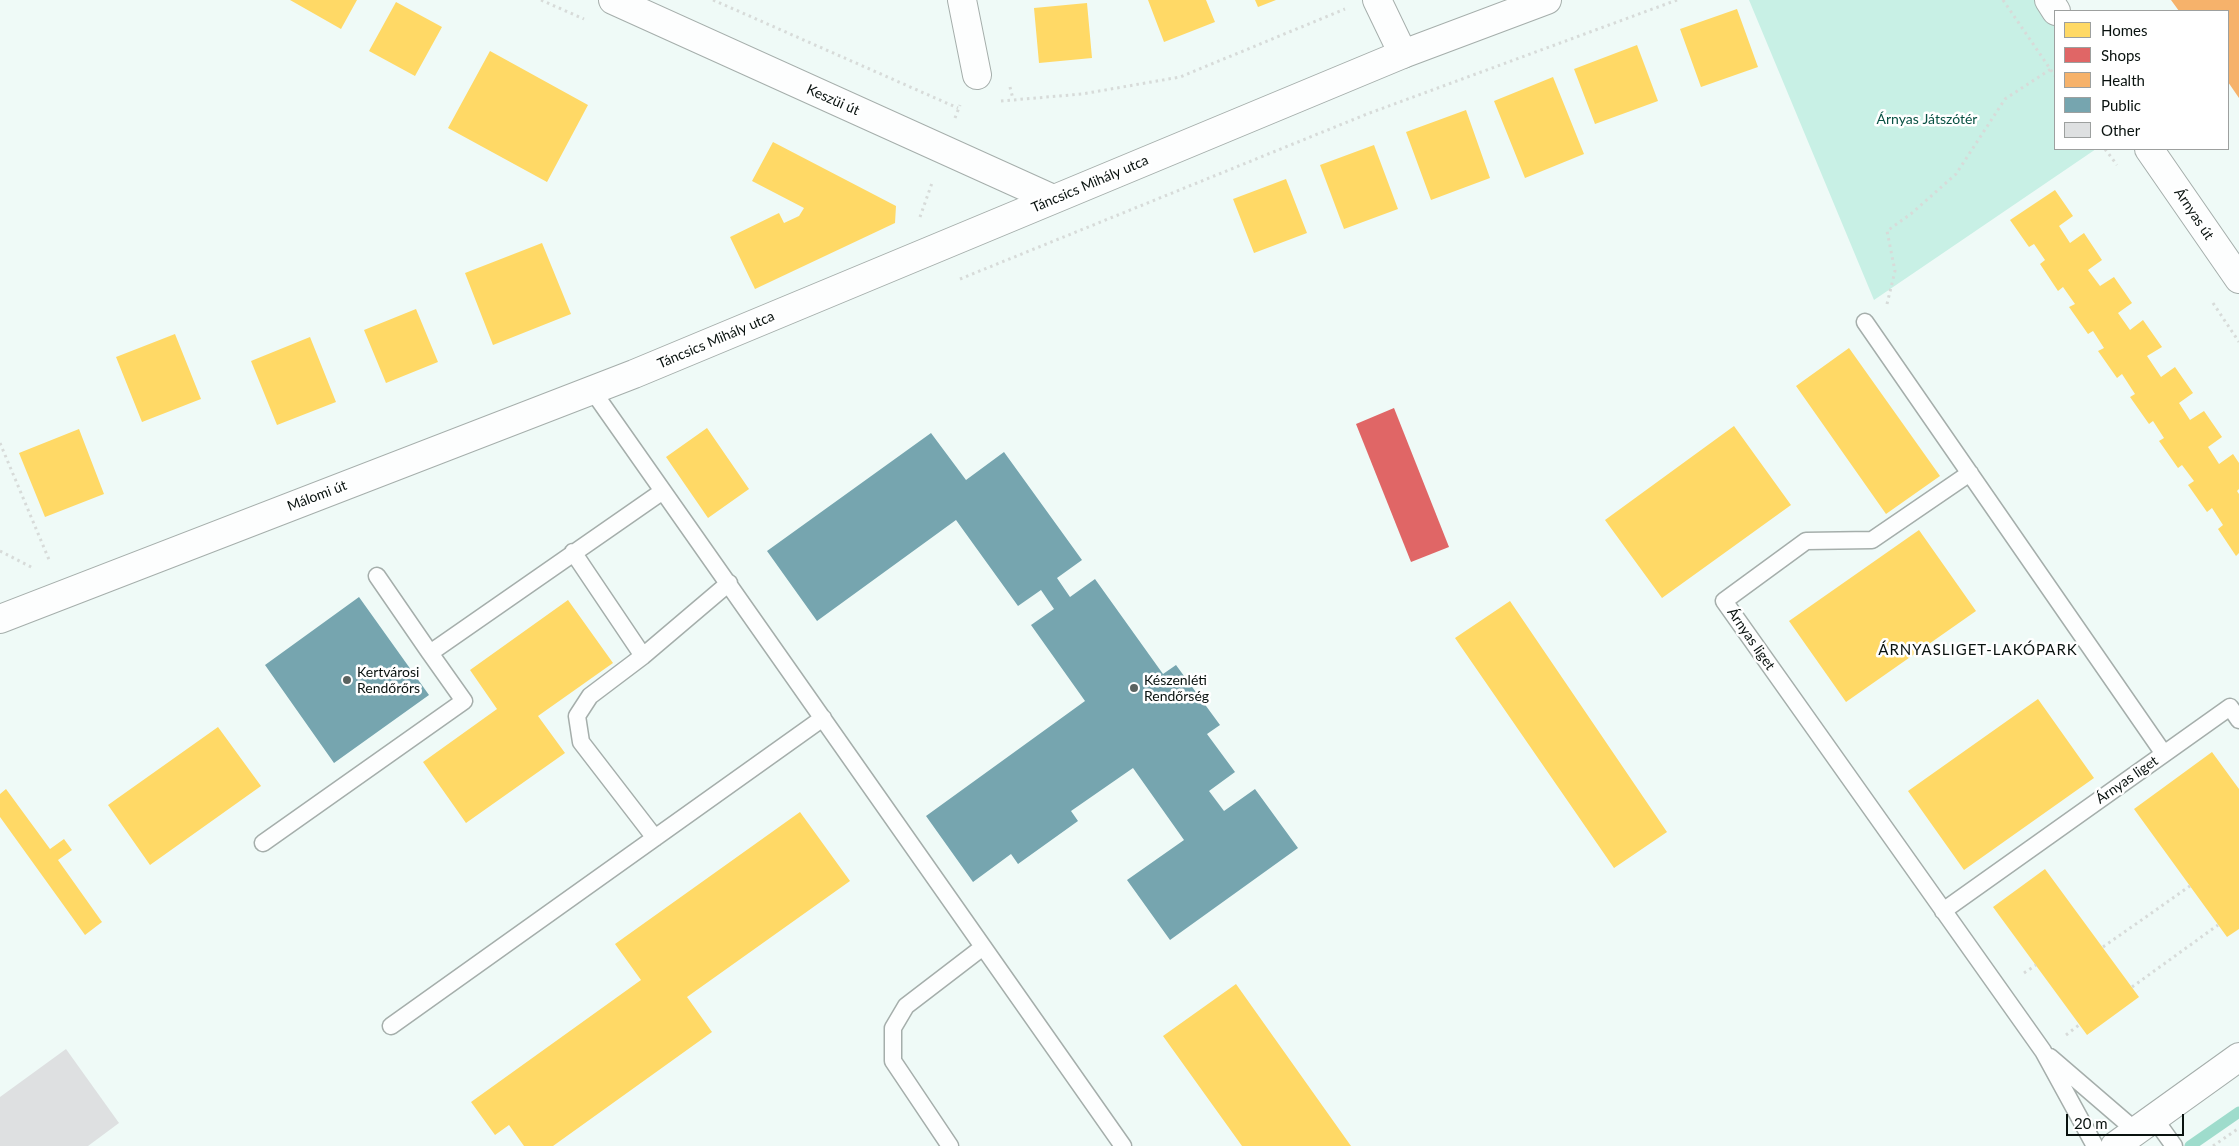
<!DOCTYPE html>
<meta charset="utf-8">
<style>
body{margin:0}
#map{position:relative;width:2239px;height:1146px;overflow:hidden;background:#effaf7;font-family:Lato,sans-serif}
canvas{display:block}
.legend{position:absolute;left:2054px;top:10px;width:175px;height:140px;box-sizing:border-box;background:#fff;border:1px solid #9da09f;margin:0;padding:6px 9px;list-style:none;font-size:15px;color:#09120f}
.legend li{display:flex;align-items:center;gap:10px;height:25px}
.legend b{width:25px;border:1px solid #9da09f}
.scale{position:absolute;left:2066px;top:1114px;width:118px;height:22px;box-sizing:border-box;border:2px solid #09120f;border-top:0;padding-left:6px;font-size:15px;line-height:18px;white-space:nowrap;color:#09120f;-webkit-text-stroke:4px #fff;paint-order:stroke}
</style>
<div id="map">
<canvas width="2239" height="1146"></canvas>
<ul class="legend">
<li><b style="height:14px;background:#ffd966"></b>Homes</li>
<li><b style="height:14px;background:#e06666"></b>Shops</li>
<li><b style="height:14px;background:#f6b26b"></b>Health</li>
<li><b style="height:14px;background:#76a5af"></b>Public</li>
<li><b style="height:14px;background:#dee0e1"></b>Other</li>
</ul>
<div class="scale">20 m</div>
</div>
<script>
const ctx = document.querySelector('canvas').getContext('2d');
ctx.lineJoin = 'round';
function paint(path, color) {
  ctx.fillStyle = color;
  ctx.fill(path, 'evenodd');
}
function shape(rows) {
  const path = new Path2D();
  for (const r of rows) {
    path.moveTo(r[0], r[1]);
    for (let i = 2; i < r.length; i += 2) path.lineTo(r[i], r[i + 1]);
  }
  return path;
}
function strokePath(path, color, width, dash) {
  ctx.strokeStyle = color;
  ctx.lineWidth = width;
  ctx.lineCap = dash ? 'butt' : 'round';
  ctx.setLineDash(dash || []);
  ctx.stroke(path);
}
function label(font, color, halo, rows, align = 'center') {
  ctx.font = font + ' Lato,sans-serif';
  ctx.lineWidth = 5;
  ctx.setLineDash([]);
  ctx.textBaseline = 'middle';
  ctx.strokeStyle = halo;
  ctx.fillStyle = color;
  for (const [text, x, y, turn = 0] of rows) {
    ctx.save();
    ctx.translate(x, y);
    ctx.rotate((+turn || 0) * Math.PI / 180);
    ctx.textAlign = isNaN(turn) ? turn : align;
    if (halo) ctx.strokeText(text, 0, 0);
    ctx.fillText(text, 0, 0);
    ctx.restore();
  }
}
paint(shape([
 [1749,0,2049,0,2055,11,2055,149,2096,149,1874,300]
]), '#c8f0e5');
paint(shape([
 [290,0,357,0,341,29],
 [1148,0,1206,0,1215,22,1164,42],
 [1255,0,1276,0,1258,7],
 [396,2,442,27,415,76,369,51],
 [1087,3,1092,58,1039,63,1034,8],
 [1737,9,1758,67,1701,87,1680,29],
 [1637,45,1658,101,1595,124,1574,69],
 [490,51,588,105,547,182,448,128],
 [1553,77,1584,154,1525,178,1494,101],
 [1466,110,1490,178,1431,200,1406,132],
 [773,142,896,206,895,223,755,289,730,237,779,213,784,223,799,216,804,208,752,181],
 [1374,145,1398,209,1344,229,1320,165],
 [1286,179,1307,233,1254,253,1233,199],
 [2055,190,2073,216,2059,226,2070,243,2084,233,2102,260,2088,270,2100,286,2114,277,2132,303,2118,313,2130,330,2143,320,2162,347,2147,356,2161,377,2175,367,2193,393,2179,403,2190,420,2204,411,2222,437,2208,447,2219,464,2233,454,2239,463,2239,489,2237,491,2239,494,2239,553,2236,556,2218,529,2223,525,2212,508,2207,512,2188,485,2194,481,2182,465,2178,468,2159,441,2164,438,2153,421,2149,424,2130,397,2135,394,2122,374,2117,378,2098,351,2104,348,2093,331,2088,334,2069,307,2075,304,2063,287,2058,291,2040,264,2045,260,2034,244,2029,247,2010,220],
 [542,243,571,314,493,345,465,273],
 [416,309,438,362,386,383,364,330],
 [175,334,201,399,142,422,116,357],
 [310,337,336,402,277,425,251,361],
 [1849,348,1940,476,1886,514,1796,386],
 [1734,426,1791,505,1662,598,1605,520],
 [707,428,749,489,708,518,666,457],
 [79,429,104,494,45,517,19,453],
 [1919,530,1976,611,1846,702,1789,621],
 [568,600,613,663,538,716,565,753,466,823,423,762,497,709,470,670],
 [1510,601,1667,832,1614,868,1455,638],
 [2038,699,2094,778,1964,870,1908,791],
 [218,727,261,786,150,865,108,805],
 [2212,752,2239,789,2239,929,2227,937,2134,809],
 [6,789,50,849,64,839,72,850,58,860,102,922,85,935,0,817,0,794],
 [800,812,850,881,687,997,712,1032,553,1146,524,1146,509,1125,495,1135,471,1102,641,980,615,944],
 [2045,869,2139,997,2087,1035,1993,907],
 [1236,984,1351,1146,1242,1146,1163,1036]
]), '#ffd966');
paint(shape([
 [1394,408,1449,547,1411,562,1356,424]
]), '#e06666');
paint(shape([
 [2171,0,2239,0,2239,98,2228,82,2228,11,2179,11]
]), '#f6b26b');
paint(shape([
 [931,433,966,480,1004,452,1082,560,1057,578,1070,597,1095,579,1163,674,1176,665,1220,725,1207,734,1235,772,1209,791,1224,811,1255,789,1298,848,1170,940,1127,880,1184,840,1133,768,1071,811,1078,821,1018,864,1011,854,973,882,926,816,1085,701,1031,625,1054,609,1041,590,1018,606,956,520,817,621,767,551],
 [359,597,429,695,334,763,265,665]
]), '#76a5af');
strokePath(shape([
 [2190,1146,2239,1112]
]), '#9edccc', 11);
paint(shape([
 [66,1049,119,1123,88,1146,0,1146,0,1097]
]), '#dee0e1');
const lane = shape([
 [1865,322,2164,754],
 [592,390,1123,1146],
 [1970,473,1872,540,1806,541,1724,601,2043,1051,2095,1146],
 [573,552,643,656],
 [377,576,430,653],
 [655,838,581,742,577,716,590,696,643,656,729,583],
 [263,843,464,701,430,653,663,491],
 [1943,911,2230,707,2239,720],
 [391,1026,823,718],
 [2050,1057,2136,1131],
 [2154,1118,2174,1146],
 [950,1146,893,1061,893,1028,906,1006,983,947]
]);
const street = shape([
 [962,0,977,75],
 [1377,0,1403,54],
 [2049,0,2056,11],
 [2149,149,2239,279],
 [2115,1146,2239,1057]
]);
const secondary = shape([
 [613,0,1053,199],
 [0,619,634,374,1403,54,1547,0]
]);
strokePath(lane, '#a5aeab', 19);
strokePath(street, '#a5aeab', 30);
strokePath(secondary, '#a5aeab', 30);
strokePath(shape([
 [541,0,584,19],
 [713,0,958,108],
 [2003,0,2055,76],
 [1010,87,1013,99],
 [1001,101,1082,94,1180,77,1345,9],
 [955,118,960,105],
 [2105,149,2117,165],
 [920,217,932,183],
 [960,279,1367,114,1677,0],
 [2213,303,2239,342],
 [1887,304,1895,271,1887,231,1912,213,1956,174,2005,99,2051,69],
 [0,443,50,562],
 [0,551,33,568],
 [2103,947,2190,886],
 [2024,973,2036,965],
 [2132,987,2218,925],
 [2066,1035,2079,1025],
 [2213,1146,2239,1128]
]), '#d7dbd9', 3, [2.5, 4]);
strokePath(lane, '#fdfefe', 16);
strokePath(street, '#fdfefe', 28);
strokePath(secondary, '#fdfefe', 28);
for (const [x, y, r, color] of [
 [347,680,5,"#5a6360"],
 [1134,688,5,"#5a6360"]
]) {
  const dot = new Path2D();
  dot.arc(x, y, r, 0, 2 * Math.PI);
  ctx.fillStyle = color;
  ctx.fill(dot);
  strokePath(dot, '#fff', 2);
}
label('14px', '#09120f', '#fff', [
 ["Keszüi út",833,100,24],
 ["Táncsics Mihály utca",1090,184,-23],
 ["Árnyas út",2194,214,56],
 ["Táncsics Mihály utca",716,340,-23],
 ["Málomi út",317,496,-21],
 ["Árnyas liget",1751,639,55],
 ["Árnyas liget",2127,780,-35]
]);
label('14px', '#095244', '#fff', [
 ["Árnyas Játszótér",1927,119]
]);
label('14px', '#09120f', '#fff', [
 ["Kertvárosi",357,672],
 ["Rendőrőrs",357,688],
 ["Készenléti",1144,680],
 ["Rendőrség",1144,696]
], 'left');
ctx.letterSpacing = '1px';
label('15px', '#09120f', '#fff', [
 ["ÁRNYASLIGET-LAKÓPARK",1978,650]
]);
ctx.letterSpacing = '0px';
</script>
